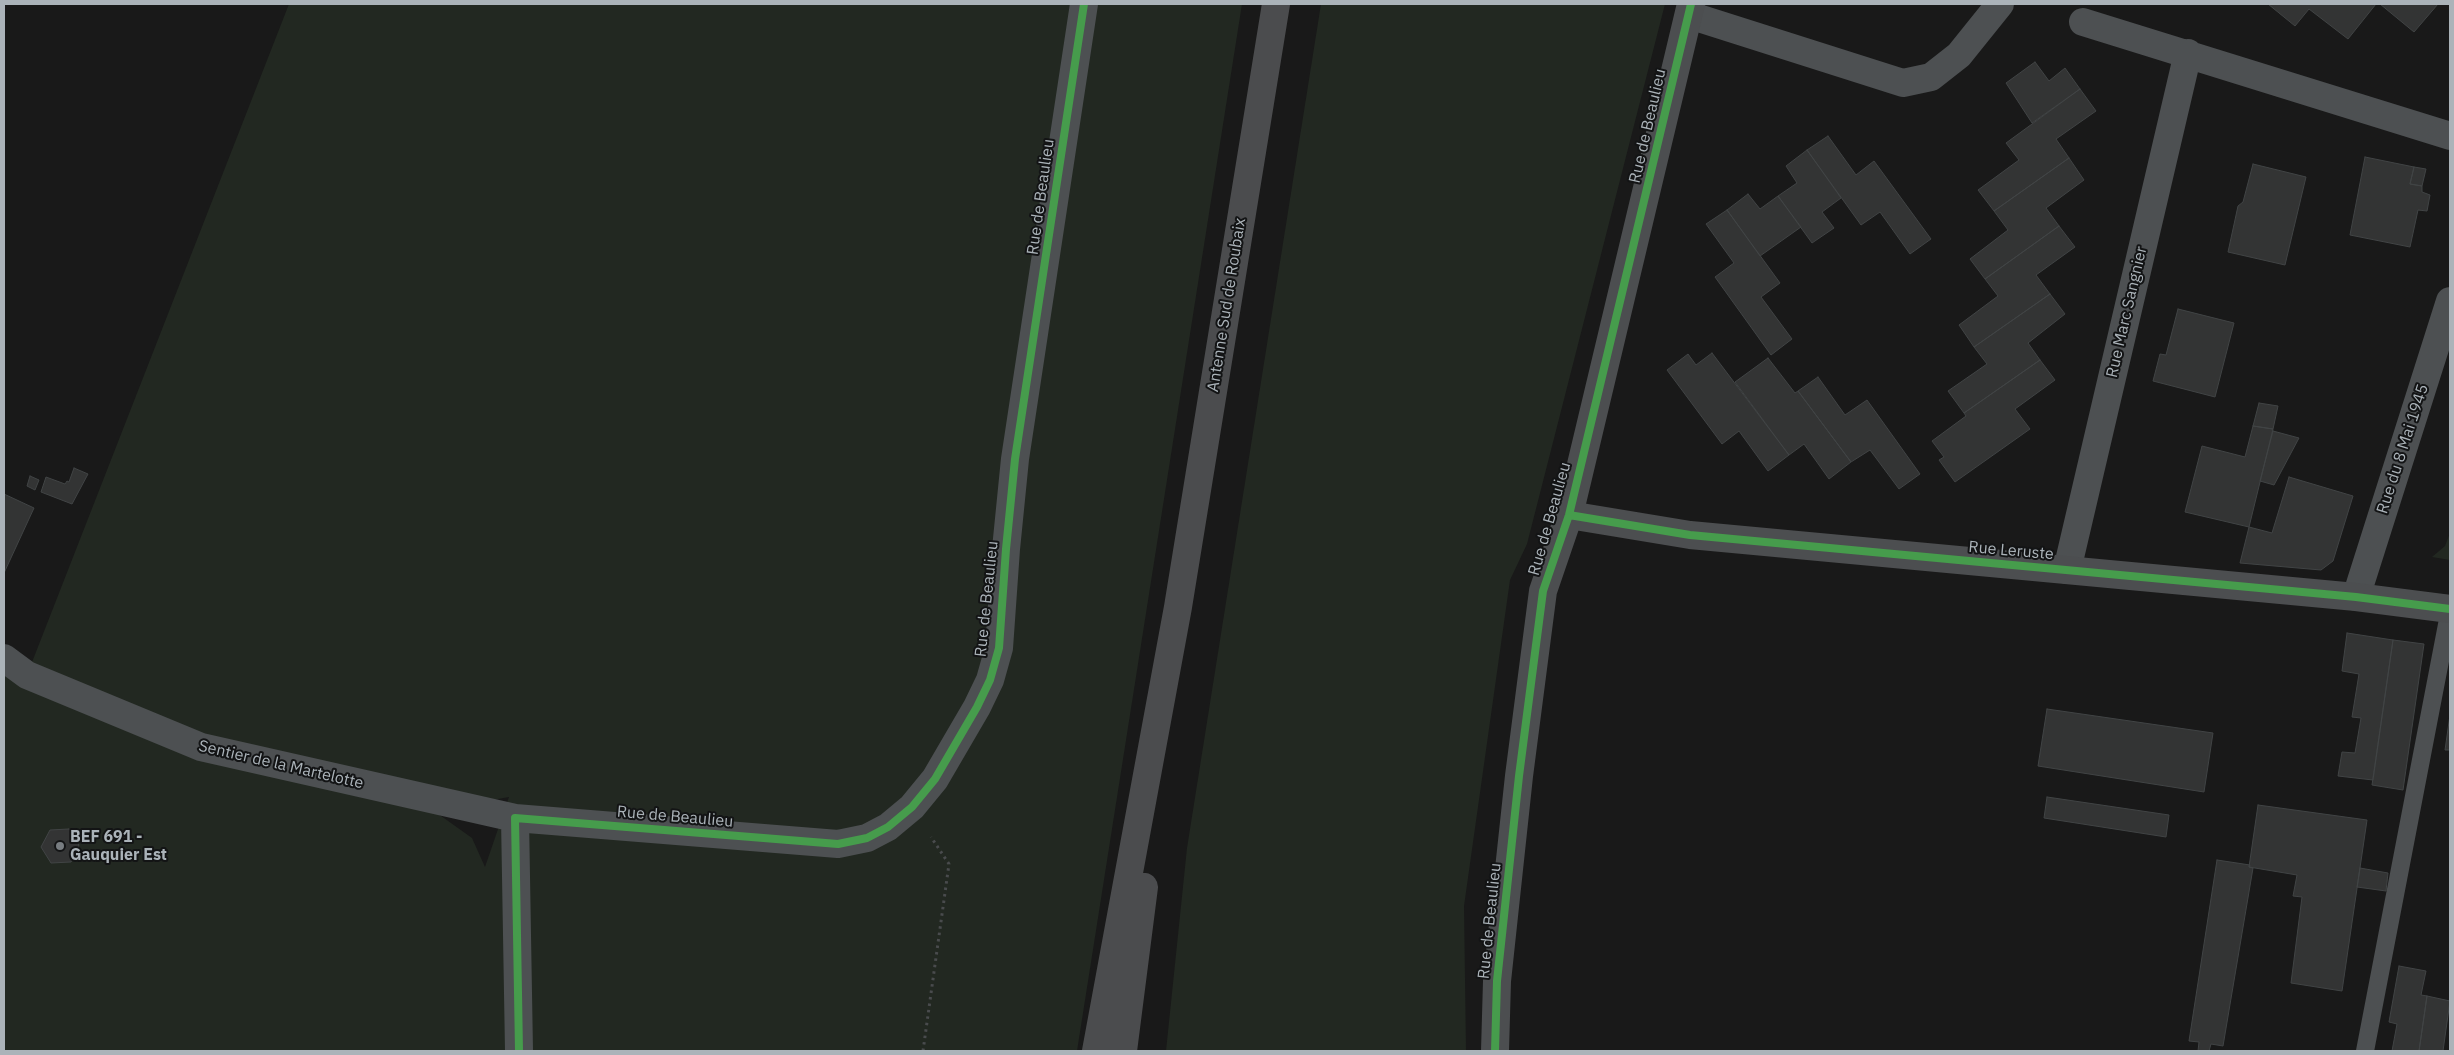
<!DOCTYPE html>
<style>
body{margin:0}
#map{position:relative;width:2454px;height:1055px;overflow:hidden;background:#191919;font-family:"IBM Plex Sans",sans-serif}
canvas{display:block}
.frame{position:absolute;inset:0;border:5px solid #abb3b9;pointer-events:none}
</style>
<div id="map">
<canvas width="2454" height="1055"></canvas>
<div class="frame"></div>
</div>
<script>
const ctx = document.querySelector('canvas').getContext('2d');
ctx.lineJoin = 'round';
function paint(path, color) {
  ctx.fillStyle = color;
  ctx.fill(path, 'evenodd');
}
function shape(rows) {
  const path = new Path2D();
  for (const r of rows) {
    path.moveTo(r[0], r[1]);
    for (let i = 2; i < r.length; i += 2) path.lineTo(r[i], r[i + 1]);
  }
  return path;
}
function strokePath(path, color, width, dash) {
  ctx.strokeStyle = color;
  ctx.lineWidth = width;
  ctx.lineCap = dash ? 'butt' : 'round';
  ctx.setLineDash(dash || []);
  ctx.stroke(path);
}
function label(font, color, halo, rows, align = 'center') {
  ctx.font = font + ' "IBM Plex Sans",sans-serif';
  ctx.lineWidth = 4;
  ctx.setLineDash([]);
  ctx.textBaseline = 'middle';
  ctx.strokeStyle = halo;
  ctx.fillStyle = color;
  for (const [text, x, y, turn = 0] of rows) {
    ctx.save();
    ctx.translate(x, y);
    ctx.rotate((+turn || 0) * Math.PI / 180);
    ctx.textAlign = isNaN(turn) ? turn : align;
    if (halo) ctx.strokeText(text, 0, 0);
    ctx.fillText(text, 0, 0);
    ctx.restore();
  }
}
paint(shape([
 [289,4,1242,4,1077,1051,4,1051,4,661,27,675],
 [413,796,459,806,509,797,485,867,472,838],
 [1321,4,1665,4,1527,544,1510,580,1464,906,1466,1051,1166,1051,1187,848],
 [2450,533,2450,560,2432,557,2445,546]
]), '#222821');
const building = shape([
 [2268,4,2376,4,2348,39,2309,9,2295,26,2268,4],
 [2380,4,2438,4,2414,32,2380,4],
 [2035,62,2049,81,2065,68,2080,89,2032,123,2006,83,2035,62],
 [2080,89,2096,111,2056,139,2069,158,1994,211,1978,190,2019,160,2006,143,2080,89],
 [1828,136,1856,175,1874,161,1931,239,1910,254,1880,212,1861,225,1807,150,1828,136],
 [1807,150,1841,198,1822,212,1834,228,1812,243,1778,196,1797,183,1786,166,1807,150],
 [2365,157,2414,167,2410,184,2422,186,2422,192,2430,195,2427,211,2418,210,2410,247,2350,235,2365,157],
 [2069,158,2084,180,2046,208,2059,226,1985,279,1970,259,2008,230,1994,211,2069,158],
 [2253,164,2306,177,2285,265,2228,252,2238,206,2243,202,2253,164],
 [2414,167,2426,169,2422,186,2410,184,2414,167],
 [1748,194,1760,209,1778,196,1801,227,1760,256,1727,210,1748,194],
 [1727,210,1780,283,1761,297,1792,339,1771,355,1715,277,1734,263,1706,224,1727,210],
 [2059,226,2075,247,2036,275,2050,294,1974,347,1959,325,1998,296,1985,279,2059,226],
 [2050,294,2065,314,2028,343,2040,360,1964,413,1948,391,1987,364,1974,347,2050,294],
 [2178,309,2234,323,2215,397,2153,381,2160,354,2166,355,2178,309],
 [1712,353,1789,455,1768,471,1739,431,1722,444,1667,370,1688,354,1696,365,1712,353],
 [1768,358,1795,393,1798,391,1851,462,1829,479,1804,444,1789,455,1735,382,1768,358],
 [2040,360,2055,380,2015,409,2030,429,1955,482,1939,460,1944,457,1932,441,1966,416,1964,413,2040,360],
 [1818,377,1845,415,1867,400,1920,474,1899,489,1870,450,1851,462,1798,391,1818,377],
 [2259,403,2278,406,2273,429,2253,426,2259,403],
 [2253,426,2273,429,2249,527,2185,512,2202,446,2245,457,2253,426],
 [2273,431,2299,438,2274,485,2260,481,2273,431],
 [74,468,88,474,72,504,41,492,46,477,65,484,67,481,69,482,74,468],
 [30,476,39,480,35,490,27,486,30,476],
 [2289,477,2353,496,2333,561,2321,570,2240,563,2249,527,2272,533,2289,477],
 [4,494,34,508,4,573,4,494],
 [2347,633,2393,640,2373,780,2338,776,2342,752,2355,753,2361,718,2352,717,2359,674,2342,671,2347,633],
 [2393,640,2424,644,2403,790,2372,785,2393,640],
 [2047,709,2213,733,2204,792,2038,766,2047,709],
 [2450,715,2450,750,2445,750,2450,715],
 [2047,797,2169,815,2166,837,2044,818,2047,797],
 [2258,805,2367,820,2342,991,2291,983,2302,897,2293,896,2297,875,2249,867,2258,805],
 [69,829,79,845,71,862,51,863,41,847,50,830,69,829],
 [2217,860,2250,865,2249,867,2253,868,2223,1046,2211,1044,2209,1051,2198,1051,2199,1042,2189,1041,2217,860],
 [2360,868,2388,873,2386,891,2357,887,2360,868],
 [2399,966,2426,971,2421,995,2427,996,2419,1051,2392,1051,2397,1024,2389,1022,2399,966],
 [2427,996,2450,1001,2443,1051,2419,1051,2427,996]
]);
paint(building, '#333434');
strokePath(building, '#414445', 1);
strokePath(shape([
 [923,1051,949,864,931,837]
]), '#494b4d', 3, [2.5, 4]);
strokePath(shape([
 [2365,1051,2450,609]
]), '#4d5052', 18);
strokePath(shape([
 [1689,15,1903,83,1931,77,1959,55,2000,4],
 [2083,22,2450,136],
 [2067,570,2188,53],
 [2356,597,2450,301],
 [4,658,27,675,201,747,515,818],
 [519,1051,515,818,838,844,867,838,888,827,912,807,935,779,977,707,990,680,999,648,1006,549,1015,459,1084,4]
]), '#4d5052', 28);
strokePath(shape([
 [1569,515,1690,535,2356,597,2450,609],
 [1495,1051,1497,981,1519,776,1543,591,1569,515,1691,4]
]), '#4c4e50', 28);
strokePath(shape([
 [1096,1051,1178,607,1276,4],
 [1123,1051,1144,887]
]), '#4b4c4e', 28);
strokePath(shape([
 [1569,515,1690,535,2356,597,2450,609],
 [519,1051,515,818,838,844,867,838,888,827,912,807,935,779,977,707,990,680,999,648,1006,549,1015,459,1084,4],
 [1495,1051,1497,981,1519,776,1543,591,1569,515,1691,4]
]), '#469c4c', 8);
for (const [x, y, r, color] of [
 [60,846,5,"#787d81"]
]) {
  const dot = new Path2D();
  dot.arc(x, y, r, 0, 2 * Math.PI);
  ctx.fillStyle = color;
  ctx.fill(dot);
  strokePath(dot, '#131415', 2);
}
label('16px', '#abb3b9', '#131415', [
 ["Rue de Beaulieu",1648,126,-77],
 ["Rue de Beaulieu",1041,197,-82],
 ["Antenne Sud de Roubaix",1227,305,-81],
 ["Rue Marc Sangnier",2127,312,-77],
 ["Rue du 8 Mai 1945",2403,449,-72],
 ["Rue de Beaulieu",1550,519,-74],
 ["Rue Leruste",2011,551,5],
 ["Rue de Beaulieu",987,599,-84],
 ["Sentier de la Martelotte",281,765,13],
 ["Rue de Beaulieu",675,817,5],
 ["Rue de Beaulieu",1490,921,-84]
]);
label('bold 16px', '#abb3b9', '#131415', [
 ["BEF 691 -",70,837],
 ["Gauquier Est",70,855]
], 'left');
</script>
